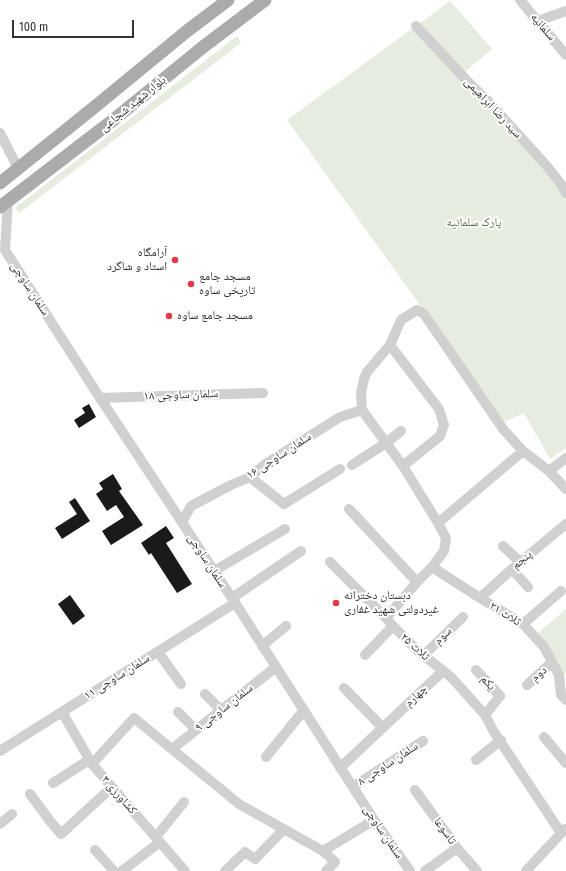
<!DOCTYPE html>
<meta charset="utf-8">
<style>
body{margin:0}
#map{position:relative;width:566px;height:871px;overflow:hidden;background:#fff;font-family:"Fira Sans Condensed",sans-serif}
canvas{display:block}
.scale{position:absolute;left:12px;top:20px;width:122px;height:18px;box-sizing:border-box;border:2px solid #333;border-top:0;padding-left:5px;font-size:12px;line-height:14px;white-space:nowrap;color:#333;-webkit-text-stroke:3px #fff;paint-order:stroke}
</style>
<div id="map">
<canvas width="566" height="871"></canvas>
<div class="scale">100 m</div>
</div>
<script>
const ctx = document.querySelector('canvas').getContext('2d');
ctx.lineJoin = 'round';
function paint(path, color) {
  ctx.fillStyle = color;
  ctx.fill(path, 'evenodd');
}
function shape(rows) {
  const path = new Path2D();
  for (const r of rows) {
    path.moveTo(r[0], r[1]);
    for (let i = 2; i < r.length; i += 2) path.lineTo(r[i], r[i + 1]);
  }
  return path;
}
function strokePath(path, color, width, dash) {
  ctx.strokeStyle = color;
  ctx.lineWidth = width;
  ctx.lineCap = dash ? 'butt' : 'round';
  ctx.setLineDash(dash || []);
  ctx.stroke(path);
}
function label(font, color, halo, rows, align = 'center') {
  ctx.font = font + ' "Fira Sans Condensed","Noto Naskh Arabic",sans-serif';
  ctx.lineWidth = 4;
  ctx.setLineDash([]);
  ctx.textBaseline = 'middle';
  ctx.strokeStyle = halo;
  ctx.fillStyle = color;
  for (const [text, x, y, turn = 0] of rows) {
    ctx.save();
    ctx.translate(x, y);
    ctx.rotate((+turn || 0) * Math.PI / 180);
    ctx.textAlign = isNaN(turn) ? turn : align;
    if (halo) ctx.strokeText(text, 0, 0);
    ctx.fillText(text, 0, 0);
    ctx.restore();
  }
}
paint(shape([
 [450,1,492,49,462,74,566,194,566,448,550,459,524,413,504,422,287,120],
 [237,36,241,43,19,213,15,208],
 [566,609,566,674,565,675,551,651,537,634]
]), '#e6ecdf');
paint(shape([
 [89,404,96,417,79,428,74,420,85,413,82,408],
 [113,474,122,489,119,491,143,525,111,545,102,531,124,517,116,505,107,511,96,494,103,489,99,483],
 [75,498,90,521,62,539,55,528,77,514,69,502],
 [166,526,174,538,166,543,192,584,177,593,151,553,149,555,141,543],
 [70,595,85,616,73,625,58,604]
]), '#1a1a1a');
strokePath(shape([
 [520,0,566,55],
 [538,21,566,11],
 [416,26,471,85,487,100,546,165,561,184,566,193],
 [0,133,18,168],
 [8,200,5,250,100,398,232,598,374,820,410,871],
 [390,345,439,409,444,425,440,436,403,466,438,523,446,538,444,551,432,567,417,582,386,618,393,626,417,650,452,678,485,715,494,732,561,833],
 [100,398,263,393],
 [523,451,549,471,566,489],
 [352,465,386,443,401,431],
 [403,466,362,410,361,393,364,379,367,372,390,345,401,320,417,310,424,314,503,429,523,451,438,523],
 [549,471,566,458],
 [250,477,284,504,340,469],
 [349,509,417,582],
 [182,522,191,506,231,485,250,477,264,465,340,417,362,410],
 [503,546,520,562],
 [330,562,386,618],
 [432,567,480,598,523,624,544,647,559,675,561,695,566,700],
 [512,569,528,587],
 [214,571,285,529],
 [232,598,301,551],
 [480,598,512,569,566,524],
 [523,624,561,591],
 [262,646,286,626],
 [158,652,181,684],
 [365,655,393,626],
 [424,655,463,617],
 [476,670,500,696,485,715],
 [527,685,552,662],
 [344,688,383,728],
 [205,694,221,710],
 [62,712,92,764,185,871],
 [178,712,196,730],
 [544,737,566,763],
 [172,749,276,667],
 [0,751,235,603],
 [266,757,304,710],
 [476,760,501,740],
 [92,764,134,718,239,804,323,851,335,862,326,871],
 [340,768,443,671],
 [53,783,89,760],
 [353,787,423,741],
 [415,790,457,848,477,871],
 [30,794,50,821,61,834,112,787],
 [0,824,12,814],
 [156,837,184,802],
 [95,850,114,871],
 [323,851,374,820],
 [122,871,160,842],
 [225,871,245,852,255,859,284,829],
 [425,871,457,848],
 [526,871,565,829]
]), '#d0d0d0', 10);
strokePath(shape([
 [0,183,97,105,187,31,228,0],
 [0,207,112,121,203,47,265,0]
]), '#ababab', 13);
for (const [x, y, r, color] of [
 [175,260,4,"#e63946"],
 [191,284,4,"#e63946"],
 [169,316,4,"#e63946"],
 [336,603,4,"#e63946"]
]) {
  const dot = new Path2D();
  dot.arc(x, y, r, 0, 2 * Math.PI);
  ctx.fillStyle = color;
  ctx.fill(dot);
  strokePath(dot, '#fff', 1.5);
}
label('12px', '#333', '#fff', [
 ["سلمانیه",543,27,50],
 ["بلوار شهید شجاعی",133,104,-39],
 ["سید رضا ابراهیمی",493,108,47],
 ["سلمان ساوجی",30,289,57],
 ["سلمان ساوجی ۱۸",181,395,-2],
 ["سلمان ساوجی ۱۶",279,456,-33],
 ["پنجم",522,560,-40],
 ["سلمان ساوجی",207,561,57],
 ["ثلاث ۲۱",505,614,32],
 ["سوم",443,636,-44],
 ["ثلاث ۲۵",415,647,42],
 ["دوم",539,674,-42],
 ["سلمان ساوجی ۱۱",117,677,-32],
 ["یکم",488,683,48],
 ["چهارم",416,696,-43],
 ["سلمان ساوجی ۹",224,708,-38],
 ["سلمان ساوجی ۸",388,764,-33],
 ["کشاورزی ۳",119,795,49],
 ["تاسوعا",445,831,54],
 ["سلمان ساوجی",383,832,56]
]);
label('12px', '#56703f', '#fff', [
 ["پارک سلمانیه",474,223]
]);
label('12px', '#333', '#fff', [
 ["آرامگاه",167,253,"right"],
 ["استاد و شاگرد",167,267,"right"],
 ["مسجد جامع",199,277],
 ["تاریخی ساوه",199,291],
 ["مسجد جامع ساوه",177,316],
 ["دبستان دخترانه",344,596],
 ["غیردولتی شهید غفاری",344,610]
], 'left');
</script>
